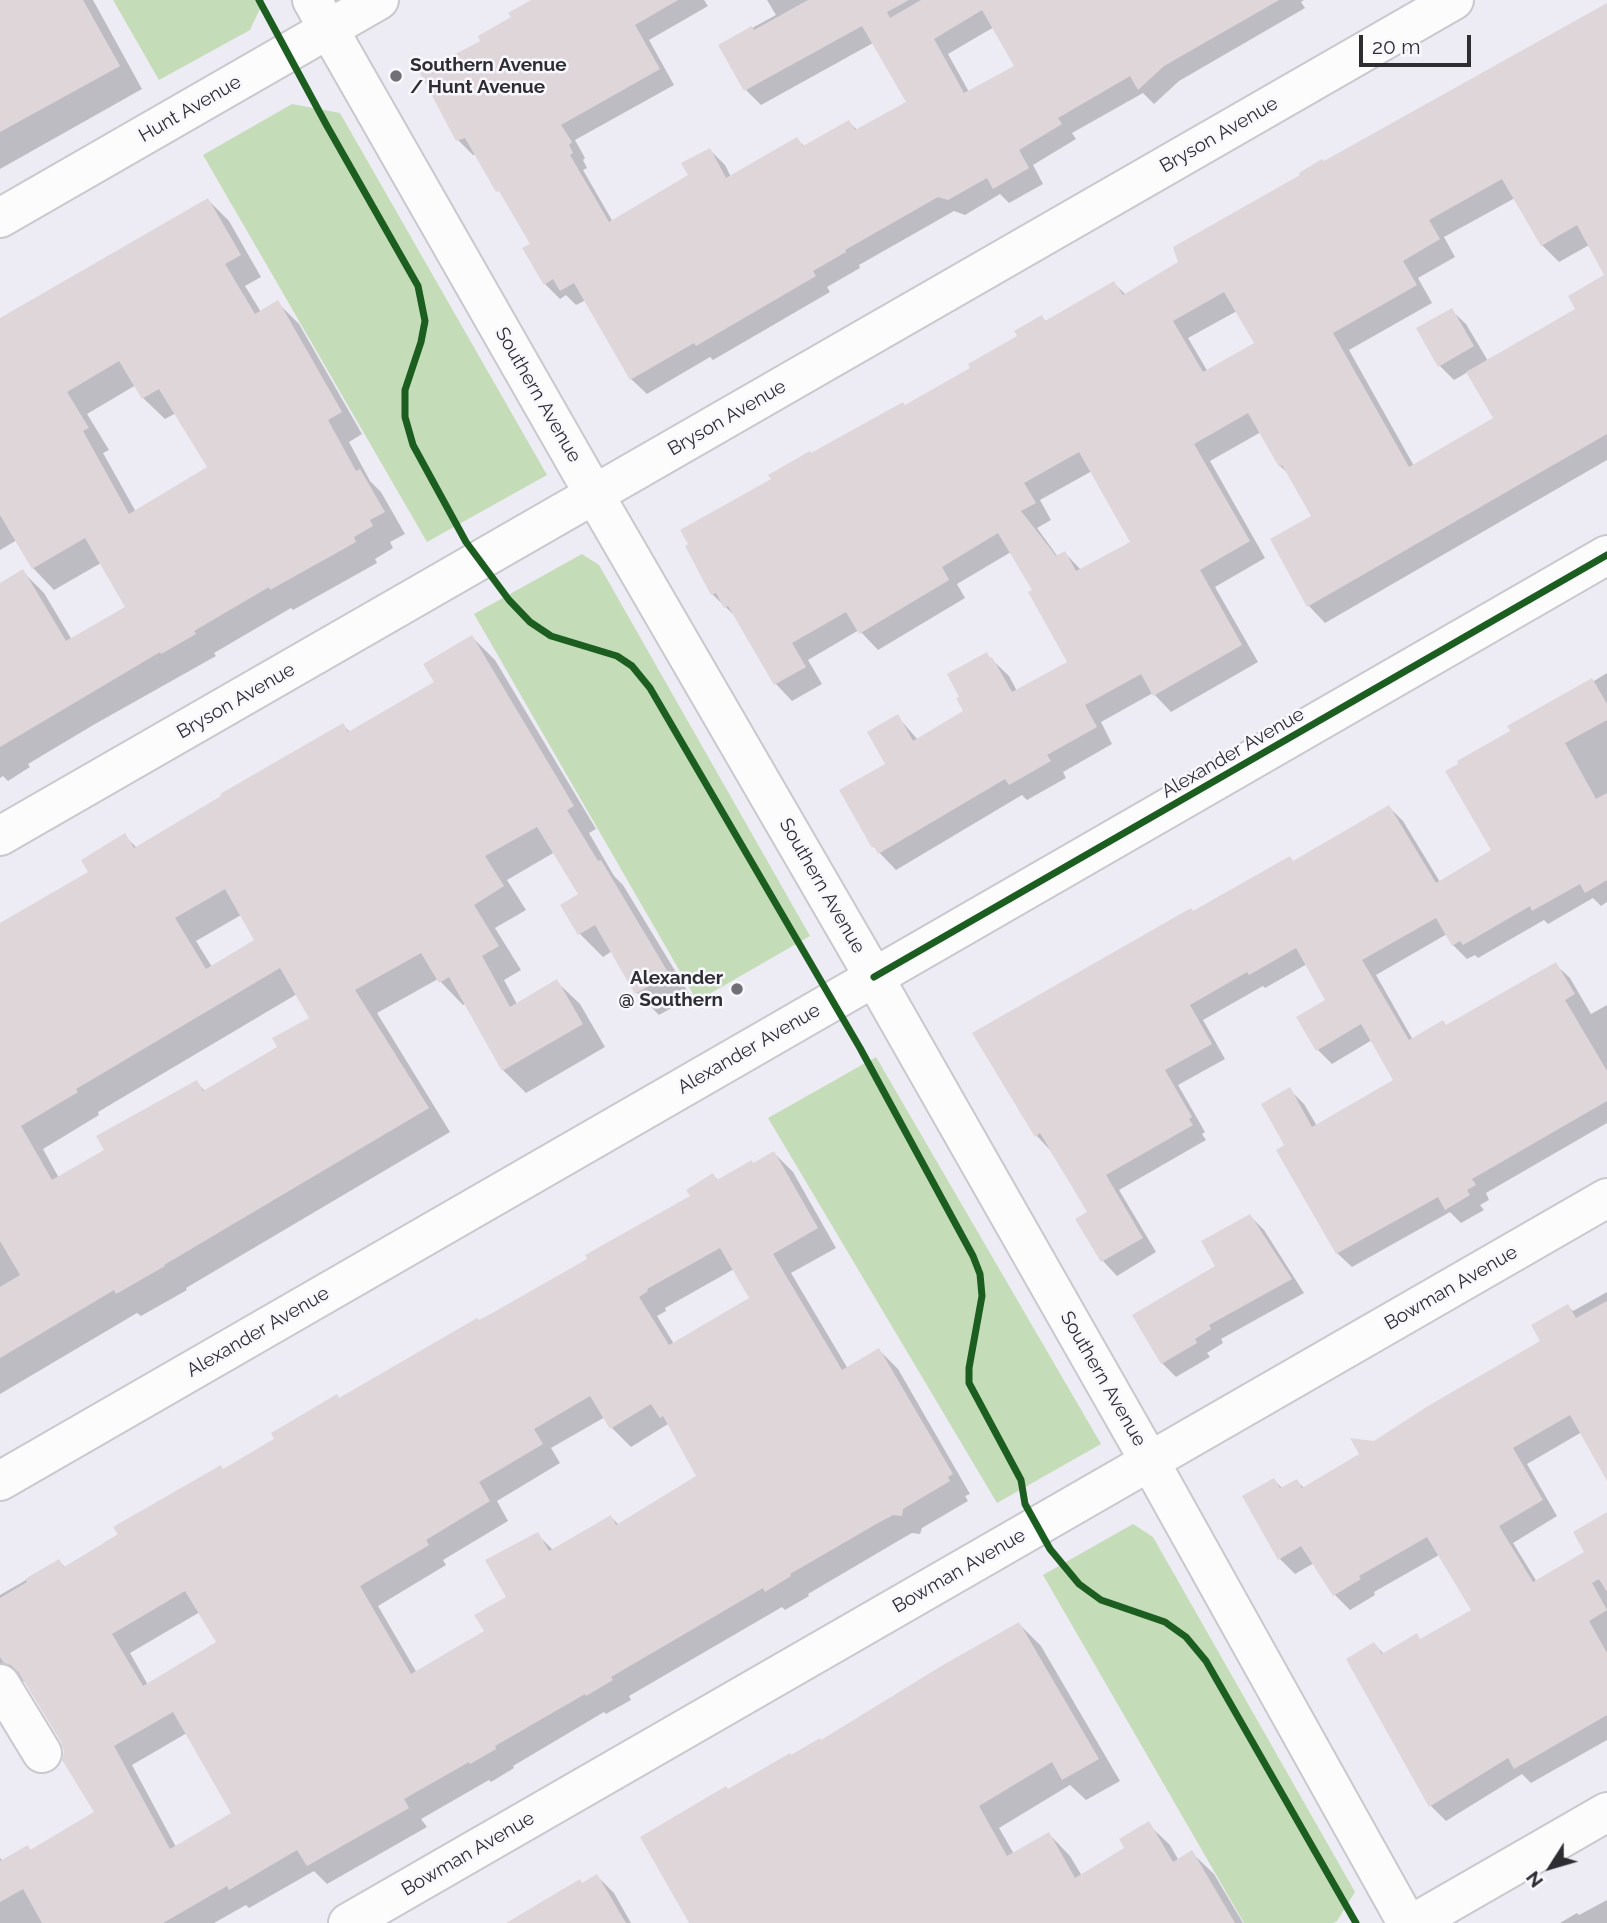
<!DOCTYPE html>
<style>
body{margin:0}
#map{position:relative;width:1607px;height:1923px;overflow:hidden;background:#edecf4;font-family:Raleway,sans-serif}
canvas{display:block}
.north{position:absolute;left:1516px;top:1832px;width:70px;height:70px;-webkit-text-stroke:5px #f8f7fd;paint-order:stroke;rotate:233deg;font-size:19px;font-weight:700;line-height:28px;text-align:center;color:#2e2d32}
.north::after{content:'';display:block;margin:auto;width:24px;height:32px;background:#2e2d32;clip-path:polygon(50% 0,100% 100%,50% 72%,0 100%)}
.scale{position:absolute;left:1359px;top:35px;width:112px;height:32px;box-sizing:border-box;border:4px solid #2e2d32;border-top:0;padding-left:9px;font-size:21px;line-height:24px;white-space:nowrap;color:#2e2d32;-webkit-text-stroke:5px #f8f7fd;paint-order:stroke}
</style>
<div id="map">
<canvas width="1607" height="1923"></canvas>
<div class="north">N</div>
<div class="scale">20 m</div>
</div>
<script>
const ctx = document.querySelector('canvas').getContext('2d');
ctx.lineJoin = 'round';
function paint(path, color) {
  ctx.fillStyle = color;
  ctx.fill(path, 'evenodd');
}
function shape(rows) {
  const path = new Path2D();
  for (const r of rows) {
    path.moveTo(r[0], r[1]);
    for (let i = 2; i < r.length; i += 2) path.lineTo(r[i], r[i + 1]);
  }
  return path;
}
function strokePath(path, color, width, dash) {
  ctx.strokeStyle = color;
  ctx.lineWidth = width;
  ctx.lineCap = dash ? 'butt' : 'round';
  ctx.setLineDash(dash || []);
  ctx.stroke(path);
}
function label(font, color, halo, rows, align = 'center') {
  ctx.font = font + ' Raleway,sans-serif';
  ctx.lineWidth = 5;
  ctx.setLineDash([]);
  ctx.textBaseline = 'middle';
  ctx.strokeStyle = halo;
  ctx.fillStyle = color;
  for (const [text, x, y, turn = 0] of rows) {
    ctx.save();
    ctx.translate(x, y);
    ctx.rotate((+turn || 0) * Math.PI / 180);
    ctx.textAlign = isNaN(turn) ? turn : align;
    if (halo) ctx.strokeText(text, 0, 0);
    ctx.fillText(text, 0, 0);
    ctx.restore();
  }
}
paint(shape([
 [113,0,264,0,250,30,159,80],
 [292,104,340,113,547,475,427,542,203,155],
 [582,554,599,565,810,936,697,1001,474,614],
 [876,1057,1101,1444,997,1503,768,1118],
 [1133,1524,1153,1537,1355,1892,1337,1921,1333,1923,1244,1923,1043,1575]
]), '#c4dcb8');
paint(shape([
 [0,0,93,0,142,89,0,169],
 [535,0,704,0,708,6,649,40,674,85,575,140,585,158,583,160,587,168,583,170,613,222,690,176,710,150,725,165,731,177,797,139,805,147,849,122,858,131,908,103,873,43,761,105,746,90,721,45,776,15,767,0,1304,0,1301,2,1305,8,1179,81,1154,104,1143,93,1072,133,1076,139,1033,165,1043,184,1009,203,1000,194,965,215,954,211,859,265,860,268,827,287,830,292,713,360,710,357,647,394,631,379,586,300,576,305,566,295,560,299,545,284,532,245,477,154,473,155,458,140,482,42],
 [994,27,1016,67,969,92,948,54],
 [1607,4,1607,235,1559,262,1542,245,1515,198,1444,237,1455,257,1418,278,1432,303,1349,350,1414,466,1495,419,1468,372,1454,380,1440,366,1451,310,1466,324,1488,361,1578,310,1607,276,1607,460,1325,623,1309,606,1272,540,1314,517,1291,476,1280,466,1261,432,1210,461,1265,558,1215,587,1258,662,1171,712,1153,693,1101,722,1112,744,1063,772,1066,778,1027,800,1022,795,896,870,873,846,898,717,918,740,966,712,986,654,1009,676,1017,691,1070,662,1034,591,1011,552,957,584,965,598,878,650,859,630,808,660,822,684,792,701,776,684,736,617,712,594,773,480,811,454,905,406,972,368,1019,336,1041,317,1047,322,1114,283,1126,295,1181,263,1324,163],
 [1237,311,1256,344,1208,372,1188,338],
 [1092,471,1133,542,1081,570,1065,553,1058,557,1037,528,1051,520,1040,500],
 [208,200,229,221,261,277,245,286,261,312,278,303,299,324,362,434,349,442,370,481,381,492,405,534,390,542,393,548,375,559,377,563,293,610,291,608,214,653,216,656,95,724,28,764,30,767,8,781,3,776,0,778,0,585,22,571,44,593,72,640,127,607,101,563,54,590,33,568,17,540,0,550,0,320],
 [136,385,143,398,165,419,176,413,209,467,136,512,103,453,109,450,87,414],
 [472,637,495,660,596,829,589,833,614,876,623,885,691,997,659,1015,637,993,612,951,603,957,580,934,580,895,555,852,507,880,526,910,495,928,521,970,504,980,517,1004,557,982,580,1004,605,1047,526,1093,503,1070,465,1004,463,1005,438,979,377,1013,450,1132,186,1288,187,1290,141,1316,137,1313,0,1394,0,925,90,872,125,836,137,848,343,725,351,733,437,683],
 [241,915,256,941,212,967,196,941],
 [297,994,311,1019,280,1048,205,1091,197,1083,107,1151,59,1178,43,1149,99,1115,98,1112],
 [1607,673,1607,902,1601,906,1593,898,1548,924,1544,920,1478,958,1475,955,1467,959,1453,945,1447,934,1376,975,1413,1040,1447,1027,1555,964,1570,978,1591,1014,1607,1005,1607,1123,1486,1193,1489,1200,1480,1205,1484,1210,1461,1223,1450,1212,1352,1267,1337,1253,1286,1146,1290,1090,1304,1104,1317,1126,1395,1081,1372,1040,1332,1064,1318,1050,1327,1001,1307,964,1265,988,1263,986,1203,1020,1225,1059,1178,1085,1205,1132,1202,1134,1206,1140,1119,1190,1156,1252,1117,1276,1103,1261,1077,1220,1089,1213,1050,1150,1036,1135,1194,913,1294,862,1389,807,1403,821,1440,882,1493,851,1512,731],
 [774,1153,793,1172,836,1248,791,1273,848,1369,879,1350,898,1369,970,1494,965,1496,968,1501,922,1528,920,1534,912,1533,898,1541,808,1594,809,1596,785,1610,782,1607,629,1696,631,1700,606,1714,604,1712,513,1766,514,1768,491,1782,489,1780,421,1819,427,1827,327,1884,314,1871,249,1908,246,1905,214,1923,0,1923,0,1858,3,1861,27,1847,32,1851,96,1812,62,1741,26,1682,19,1680,0,1692,0,1595,59,1561,65,1567,340,1399,590,1259,692,1196,713,1175,719,1181],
 [734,1269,752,1299,674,1344,657,1316,666,1311,665,1308],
 [605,1417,612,1428,631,1447,668,1424,699,1476,619,1525,611,1517,553,1550,537,1534,509,1597,486,1632,417,1673,378,1606,446,1565,443,1560,508,1521,497,1501,560,1463,551,1448],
 [200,1612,219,1642,148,1685,130,1653],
 [187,1733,233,1814,176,1847,132,1765],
 [1250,1216,1264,1230,1304,1293,1221,1339,1223,1343,1207,1353,1210,1357,1176,1377,1162,1363,1217,1266],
 [1607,1292,1607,1478,1582,1432,1527,1464,1557,1516,1513,1543,1537,1582,1587,1553,1607,1514,1607,1740,1531,1783,1522,1774,1446,1821,1431,1806,1374,1644,1385,1655,1421,1640,1473,1610,1439,1555,1374,1592,1375,1595,1350,1610,1334,1594,1314,1563,1295,1574,1280,1559,1274,1480,1283,1489,1297,1481,1305,1489,1362,1455,1374,1442,1542,1341,1568,1306,1573,1311],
 [1019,1624,1041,1646,1120,1781,1086,1800,1070,1785,999,1828,1014,1854,1049,1834,1070,1856,1082,1876,1126,1848,1148,1824,1170,1845,1179,1861,1192,1853,1214,1874,1243,1923,691,1923,729,1791,821,1742],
 [597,1876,614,1893,631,1923,509,1923],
 [1607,1900,1607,1923,1560,1923,1577,1913,1579,1915]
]), '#0003');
paint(shape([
 [0,0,83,0,120,66,0,132],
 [531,0,678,0,635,25,660,69,561,125,572,142,569,145,573,153,570,155,609,222,688,175,681,163,710,148,726,178,797,137,803,146,849,120,855,130,906,102,862,26,744,91,718,45,752,26,754,30,808,0,909,0,887,12,890,18,921,0,1279,0,1164,66,1138,90,1130,76,1058,118,1062,124,1019,150,1029,168,993,189,987,178,948,200,938,197,845,250,846,252,813,271,816,276,696,346,694,343,630,380,574,283,560,291,553,279,544,285,522,248,530,244,499,191,496,192,465,138,456,141,420,73,480,41,478,36,511,17,508,13],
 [982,10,1014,66,964,93,934,39],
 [1607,3,1607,434,1307,607,1270,539,1311,516,1282,465,1279,467,1248,413,1194,444,1250,541,1200,570,1242,645,1153,696,1141,674,1085,705,1097,727,1047,755,1051,761,1009,785,1005,779,878,854,874,846,872,848,839,790,885,764,867,732,898,714,913,741,963,711,956,698,959,697,947,674,987,652,990,658,992,657,1012,692,1067,662,1028,592,1032,590,998,533,942,567,949,580,859,634,846,612,792,643,806,667,774,685,728,606,724,608,716,593,711,595,685,546,688,544,680,530,771,479,768,475,810,451,811,453,903,402,905,405,970,368,968,364,1017,336,1014,331,1042,315,1045,321,1114,281,1123,295,1178,262,1173,247,1300,175,1299,173,1322,159,1324,161],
 [1502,179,1541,246,1577,225,1604,275,1568,296,1575,309,1466,372,1493,418,1409,467,1333,333,1417,285,1403,261,1440,239,1429,220],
 [1224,292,1254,343,1203,372,1173,321],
 [1079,452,1130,542,1076,571,1065,551,1056,556,1021,511,1036,503,1024,483],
 [208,198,241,255,225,264,255,314,278,300,342,412,328,420,356,471,360,469,385,512,370,520,373,526,354,537,356,542,270,590,269,587,194,631,196,634,161,654,160,652,0,747,0,583,23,569,66,641,125,607,85,538,32,569,0,515,0,318],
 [119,361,142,399,159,389,207,467,129,514,83,431,89,428,67,392],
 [1452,308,1474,346,1438,367,1416,328],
 [472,635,574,806,567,810,598,861,601,860,669,974,635,994,595,925,578,935,560,905,578,894,537,827,485,856,504,886,474,905,499,946,482,956,510,1007,557,979,583,1024,502,1071,449,977,439,983,421,953,355,990,429,1108,164,1265,165,1266,116,1294,114,1290,0,1358,0,1287,20,1275,0,1241,0,923,88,872,81,860,125,833,134,848,221,796,220,794,343,723,348,732,434,682,423,664],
 [225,889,254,940,206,969,175,918],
 [280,968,309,1018,272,1038,277,1047,203,1091,197,1080,96,1136,104,1150,52,1180,21,1126,78,1092,76,1089],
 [1592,678,1607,704,1607,720,1565,743,1596,799,1607,793,1607,880,1585,893,1580,884,1532,911,1530,906,1463,945,1460,941,1452,946,1436,918,1362,960,1409,1040,1443,1020,1446,1025,1556,962,1575,994,1565,1000,1607,1071,1607,1101,1472,1179,1476,1185,1467,1190,1470,1195,1445,1210,1438,1197,1336,1254,1276,1150,1284,1145,1261,1104,1290,1087,1312,1127,1393,1080,1361,1024,1316,1051,1296,1017,1325,1000,1296,948,1249,975,1247,972,1190,1005,1212,1044,1165,1070,1192,1117,1189,1119,1193,1125,1106,1175,1143,1238,1101,1262,1075,1219,1087,1212,1040,1133,1035,1137,972,1033,1191,908,1193,911,1290,856,1293,861,1389,805,1436,883,1491,850,1445,771,1458,764,1457,761,1510,731,1507,726],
 [774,1151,818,1228,773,1254,842,1370,879,1348,953,1474,948,1477,950,1481,903,1509,902,1516,893,1515,878,1523,790,1574,791,1576,765,1592,763,1588,611,1677,613,1680,586,1696,585,1694,495,1746,496,1749,470,1764,469,1762,404,1799,409,1808,307,1866,297,1850,229,1890,227,1886,163,1923,42,1923,23,1889,0,1902,0,1861,28,1845,30,1850,94,1812,62,1760,64,1752,61,1742,19,1673,11,1665,4,1663,0,1657,0,1598,27,1582,25,1579,59,1559,64,1567,118,1535,113,1527,221,1465,223,1469,274,1439,271,1433,337,1394,339,1398,477,1318,479,1320,494,1312,587,1259,585,1255,690,1196,686,1190,713,1173,717,1180,752,1160,753,1163],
 [720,1248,749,1298,669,1345,639,1297,648,1291,647,1289],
 [590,1396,610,1429,651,1404,660,1418,663,1416,696,1476,616,1525,611,1515,549,1551,538,1532,485,1560,506,1597,474,1615,484,1631,411,1674,360,1586,429,1545,426,1540,490,1501,479,1482,543,1444,534,1429],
 [185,1591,216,1642,143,1686,112,1634],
 [173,1712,231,1813,170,1849,114,1746],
 [1250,1214,1292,1279,1209,1325,1211,1329,1195,1339,1197,1343,1161,1364,1132,1315,1215,1266,1201,1241],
 [1607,1301,1607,1481,1570,1415,1513,1448,1543,1500,1499,1526,1533,1582,1584,1552,1573,1532,1607,1512,1607,1592,1599,1579,1592,1583,1607,1610,1589,1621,1607,1653,1607,1715,1514,1769,1508,1758,1429,1807,1346,1659,1374,1642,1382,1654,1417,1633,1420,1639,1471,1610,1427,1537,1359,1576,1361,1579,1333,1596,1301,1546,1278,1560,1242,1496,1274,1478,1280,1488,1297,1479,1302,1488,1359,1454,1350,1438,1374,1441,1428,1406,1540,1341,1531,1325,1568,1304,1576,1318],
 [1019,1622,1099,1759,1062,1780,1052,1762,979,1806,1007,1856,1049,1832,1075,1878,1124,1848,1119,1839,1149,1821,1173,1862,1192,1850,1235,1923,689,1923,640,1837,726,1786,728,1789,790,1753,791,1755,820,1738,821,1740,943,1665],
 [597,1874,626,1923,506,1923,580,1879,582,1883]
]), '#dfd6d9');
const minor = shape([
 [312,0,594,494,874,977,1150,1462,1407,1923],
 [0,218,379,0],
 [0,836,1454,0],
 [0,1481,1607,555],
 [0,1684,42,1753],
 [348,1923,1607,1198],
 [1414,1923,1607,1812]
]);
strokePath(minor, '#c9c8ce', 42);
strokePath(minor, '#fcfcfd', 38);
strokePath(shape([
 [259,0,327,126,418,286,425,321,421,342,405,390,405,417,413,445,466,542,509,600,530,622,551,636,617,656,632,666,650,688,860,1048,973,1256,980,1274,982,1296,969,1368,969,1383,1021,1480,1025,1504,1050,1549,1079,1584,1101,1600,1165,1622,1186,1637,1206,1661,1356,1923],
 [874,977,1607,555]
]), '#1b5e20', 7);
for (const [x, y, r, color] of [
 [396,76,7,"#717076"],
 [737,989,7,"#717076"]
]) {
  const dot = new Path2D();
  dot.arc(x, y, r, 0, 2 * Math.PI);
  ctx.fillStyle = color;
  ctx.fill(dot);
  strokePath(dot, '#f8f7fd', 2.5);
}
label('bold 19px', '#2e2d32', '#f8f7fd', [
 ["Southern Avenue",410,65],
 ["/ Hunt Avenue",410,87],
 ["Alexander",723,978,"right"],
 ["@ Southern",723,1000,"right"]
], 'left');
label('19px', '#2e2d32', '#f8f7fd', [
 ["Hunt Avenue",190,109,-30],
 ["Bryson Avenue",1219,135,-30],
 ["Southern Avenue",538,395,60],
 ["Bryson Avenue",727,418,-30],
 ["Bryson Avenue",236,701,-30],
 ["Alexander Avenue",1233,753,-30],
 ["Southern Avenue",822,886,60],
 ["Alexander Avenue",749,1049,-30],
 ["Bowman Avenue",1451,1288,-30],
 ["Alexander Avenue",258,1332,-30],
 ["Southern Avenue",1103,1379,60],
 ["Bowman Avenue",959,1571,-30],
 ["Bowman Avenue",468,1854,-30]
]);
</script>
